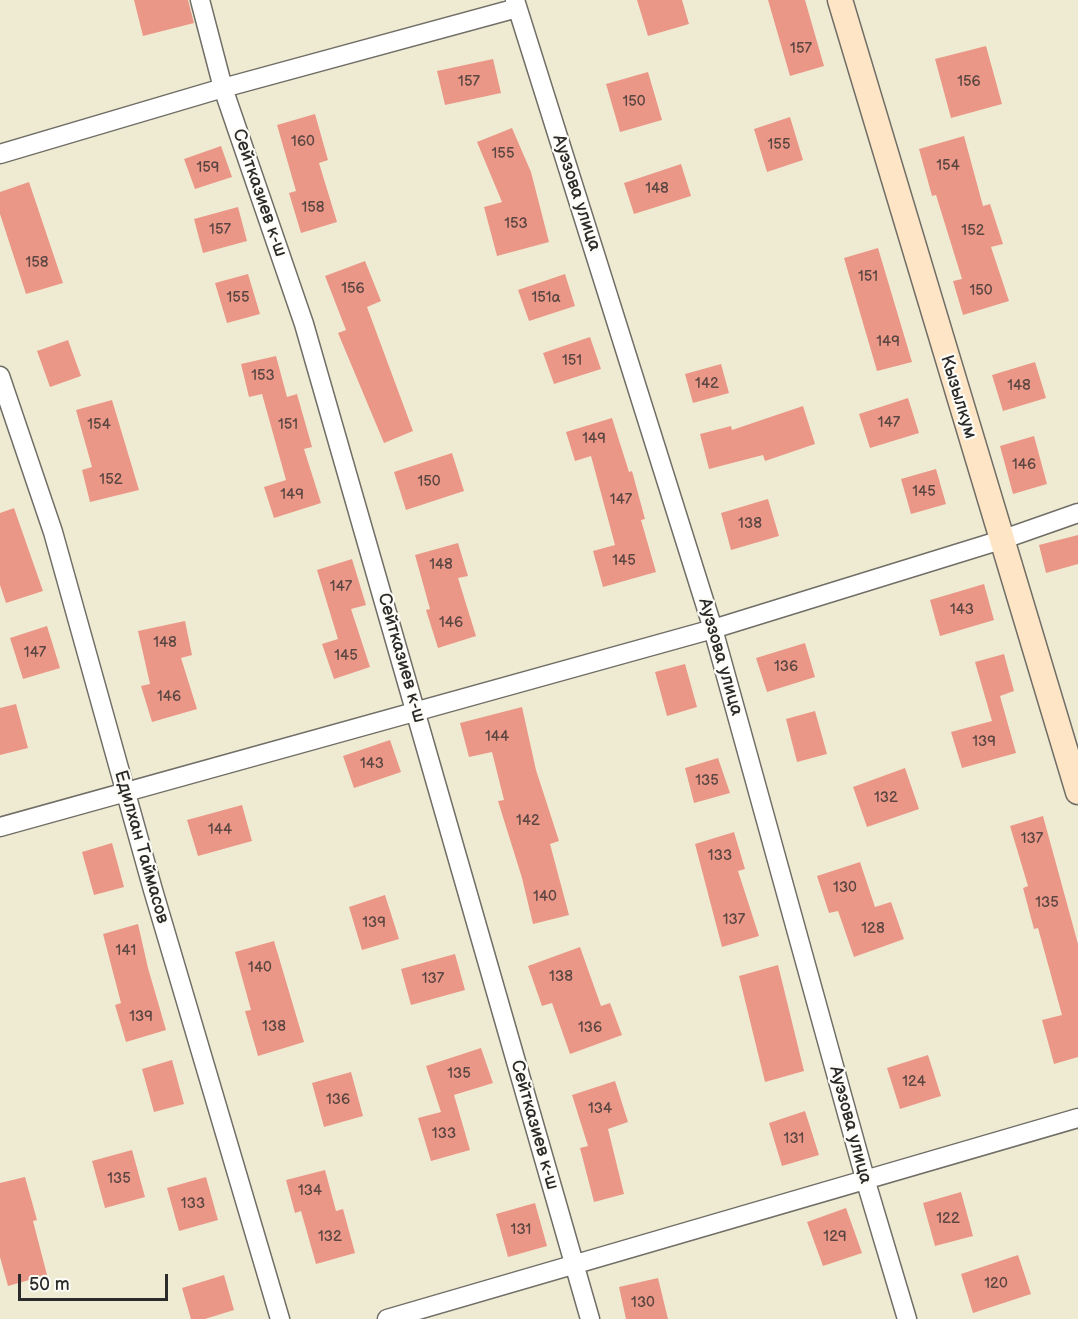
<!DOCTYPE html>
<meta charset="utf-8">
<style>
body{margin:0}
#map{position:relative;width:1078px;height:1319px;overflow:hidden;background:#efebd3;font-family:"Balsamiq Sans",sans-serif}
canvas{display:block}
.scale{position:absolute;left:18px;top:1274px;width:150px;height:27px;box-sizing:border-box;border:3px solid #2b2b2b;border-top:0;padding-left:8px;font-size:18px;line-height:21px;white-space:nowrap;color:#2b2b2b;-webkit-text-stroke:4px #fdfcf7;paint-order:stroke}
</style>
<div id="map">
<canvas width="1078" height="1319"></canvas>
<div class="scale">50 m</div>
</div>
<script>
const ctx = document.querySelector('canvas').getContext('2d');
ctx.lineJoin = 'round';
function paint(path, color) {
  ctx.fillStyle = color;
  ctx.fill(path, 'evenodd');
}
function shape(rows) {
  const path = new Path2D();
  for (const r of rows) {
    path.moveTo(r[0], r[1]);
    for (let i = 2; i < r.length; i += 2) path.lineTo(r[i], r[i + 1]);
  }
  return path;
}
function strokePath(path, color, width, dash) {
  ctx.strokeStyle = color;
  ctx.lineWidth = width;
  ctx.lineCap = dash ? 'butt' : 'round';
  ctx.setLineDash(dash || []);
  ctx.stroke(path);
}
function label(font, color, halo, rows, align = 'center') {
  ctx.font = font + ' "Balsamiq Sans",sans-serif';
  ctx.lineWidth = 4.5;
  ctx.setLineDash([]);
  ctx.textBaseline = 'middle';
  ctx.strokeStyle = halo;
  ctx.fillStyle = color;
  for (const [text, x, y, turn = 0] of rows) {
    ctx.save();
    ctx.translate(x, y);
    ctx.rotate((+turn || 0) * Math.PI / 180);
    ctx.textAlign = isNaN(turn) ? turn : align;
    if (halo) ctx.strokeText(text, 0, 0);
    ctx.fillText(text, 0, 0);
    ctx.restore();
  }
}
paint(shape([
 [134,0,188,0,194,23,143,36],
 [637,0,682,0,689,24,648,36],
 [768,0,805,0,824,66,790,76],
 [986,46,1002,104,951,118,935,59],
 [493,59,501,93,445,105,437,71],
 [648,72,662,120,620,132,606,84],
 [315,114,328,160,319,163,337,222,301,233,289,193,296,191,277,125],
 [790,117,803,160,767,172,754,129],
 [512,128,531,172,549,242,497,256,484,207,502,202,477,142],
 [964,136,983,206,990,204,1003,244,991,247,1009,301,963,315,953,281,962,279,936,195,932,196,919,149],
 [221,146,232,177,195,189,184,159],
 [681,164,691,196,634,214,624,183],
 [29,182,63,283,26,294,0,214,0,192],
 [238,207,247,241,203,253,194,219],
 [878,248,912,362,877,371,844,258],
 [365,261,381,301,367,307,413,431,384,443,338,333,346,330,325,276],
 [248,274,260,314,227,323,215,283],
 [565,274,575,306,529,321,518,290],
 [590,337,601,369,554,384,543,353],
 [68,340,81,376,50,387,37,351],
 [276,356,287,397,297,394,312,447,304,449,321,503,274,518,264,487,286,480,262,394,249,397,241,364],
 [1035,362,1046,398,1003,411,992,375],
 [721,364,729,393,693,403,685,374],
 [908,398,919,433,870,448,859,414],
 [112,400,139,490,90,502,82,470,92,467,76,410],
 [803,406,815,444,765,461,763,455,709,469,700,434,731,426,732,430],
 [612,418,629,472,632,471,645,519,641,520,656,572,603,587,593,551,615,545,591,456,575,461,566,432],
 [1034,436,1047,484,1013,494,1000,446],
 [452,453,464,491,406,510,394,472],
 [936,469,946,504,911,514,901,479],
 [768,499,779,536,731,550,721,513],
 [14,508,43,591,6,603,0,585,0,513],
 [1078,535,1078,564,1046,573,1039,545],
 [458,543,468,576,458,578,476,636,438,648,426,610,430,609,415,555],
 [352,559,366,605,351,609,370,667,334,679,322,644,338,639,317,570],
 [984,584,994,620,940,636,930,600],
 [185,621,192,655,181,658,197,709,152,722,141,686,150,684,138,631],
 [47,626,60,668,23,679,10,638],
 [805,643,815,677,767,692,756,658],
 [1004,654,1014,691,1000,696,1016,753,962,768,951,732,992,721,975,662],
 [685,664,697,707,667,716,655,672],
 [16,704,28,748,0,755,0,708],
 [522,707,536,770,559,841,550,844,569,915,533,924,522,878,498,801,504,800,492,752,469,757,460,723],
 [815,711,827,754,797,762,786,719],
 [390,740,401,772,354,788,343,756],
 [718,758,730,793,694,803,685,768],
 [905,768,919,809,867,827,853,787],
 [242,805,252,841,198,856,187,820],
 [1043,816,1078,944,1078,1057,1054,1064,1042,1020,1062,1015,1038,928,1034,929,1023,888,1028,886,1010,826],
 [734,832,745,869,738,871,759,936,722,947,695,844],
 [112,843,124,887,94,895,82,852],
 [860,862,875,907,891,902,904,939,854,957,838,911,829,913,817,876],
 [385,895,399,939,362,950,349,907],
 [138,924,148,968,166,1030,126,1042,115,1005,121,1003,103,934],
 [274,941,304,1042,258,1056,245,1011,251,1010,235,952],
 [580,947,601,1006,610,1003,622,1035,570,1054,552,1003,542,1006,528,966],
 [455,954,465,990,411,1005,401,969],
 [778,965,804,1071,765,1082,739,976],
 [481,1048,493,1083,454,1095,470,1150,431,1161,418,1118,441,1112,426,1066],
 [928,1055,941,1096,900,1109,887,1068],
 [172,1060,184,1104,154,1112,142,1069],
 [351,1072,363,1116,324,1127,312,1083],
 [615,1081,628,1122,608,1129,624,1194,594,1202,580,1148,588,1146,572,1095],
 [805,1111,819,1155,782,1166,769,1123],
 [132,1150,145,1197,105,1208,92,1161],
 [325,1170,336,1211,343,1209,355,1253,316,1264,301,1211,295,1213,286,1180],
 [25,1177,37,1220,33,1221,47,1275,8,1286,0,1257,0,1183],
 [206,1177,218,1220,179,1231,167,1188],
 [961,1192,973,1236,935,1246,923,1203],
 [535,1203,547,1246,508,1257,496,1214],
 [846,1208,862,1253,823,1266,807,1222],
 [1018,1255,1031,1294,973,1313,961,1274],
 [224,1275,234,1310,205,1319,191,1319,182,1288],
 [658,1278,668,1319,626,1319,619,1287]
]), '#eb9787');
const street = shape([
 [200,0,223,88,304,324,590,1319],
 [515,0,713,629,866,1182,907,1319],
 [0,154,223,88,517,8],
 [0,376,53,532,153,890,280,1319],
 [0,827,713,629,1001,540,1078,513],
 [387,1319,1078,1118]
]);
const secondary = shape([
 [840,0,1078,792]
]);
strokePath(street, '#706e66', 21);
strokePath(secondary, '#706e66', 27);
strokePath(street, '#fff', 18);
strokePath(secondary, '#fde5c5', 24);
label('15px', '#5b4642', null, [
 ["157",801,49],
 ["157",469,82],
 ["156",969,82],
 ["150",634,102],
 ["160",303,142],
 ["155",779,145],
 ["155",503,154],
 ["154",948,166],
 ["159",208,168],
 ["148",657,189],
 ["158",313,208],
 ["153",516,224],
 ["157",220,230],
 ["152",973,231],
 ["158",37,263],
 ["151",868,277],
 ["156",353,289],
 ["150",981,291],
 ["155",238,298],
 ["151а",546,298],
 ["149",888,342],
 ["151",572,361],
 ["153",263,376],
 ["142",707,384],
 ["148",1019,386],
 ["147",889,423],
 ["154",99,425],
 ["151",288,425],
 ["149",594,439],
 ["146",1024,465],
 ["152",111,480],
 ["150",429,482],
 ["145",924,492],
 ["149",292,495],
 ["147",621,500],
 ["138",750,524],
 ["145",624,561],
 ["148",441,565],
 ["147",341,587],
 ["143",962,610],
 ["146",451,623],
 ["148",165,643],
 ["147",35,653],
 ["145",346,656],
 ["136",786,667],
 ["146",169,697],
 ["144",497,737],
 ["139",984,742],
 ["143",372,764],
 ["135",707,781],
 ["132",886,798],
 ["142",528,821],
 ["144",220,830],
 ["137",1032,839],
 ["133",720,856],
 ["130",845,888],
 ["140",545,897],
 ["135",1047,903],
 ["137",734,920],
 ["139",374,923],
 ["128",873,929],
 ["141",126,951],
 ["140",260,968],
 ["138",561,977],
 ["137",433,979],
 ["139",141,1017],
 ["138",274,1027],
 ["136",590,1028],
 ["135",459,1074],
 ["124",914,1082],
 ["136",338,1100],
 ["134",600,1109],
 ["133",444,1134],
 ["131",794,1139],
 ["135",119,1179],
 ["134",310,1191],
 ["133",193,1204],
 ["122",948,1219],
 ["131",521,1230],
 ["132",330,1237],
 ["129",835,1237],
 ["120",996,1284],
 ["130",643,1303]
]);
label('18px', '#2b2b2b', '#fdfcf7', [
 ["Сейтказиев к-ш",259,193,71],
 ["Ауэзова улица",576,193,72],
 ["Кызылкум",958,397,73],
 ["Ауэзова улица",720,657,74],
 ["Сейтказиев к-ш",401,658,74],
 ["Едилхан Таймасов",141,847,74],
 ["Сейтказиев к-ш",534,1125,74],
 ["Ауэзова улица",850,1125,75]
]);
</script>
